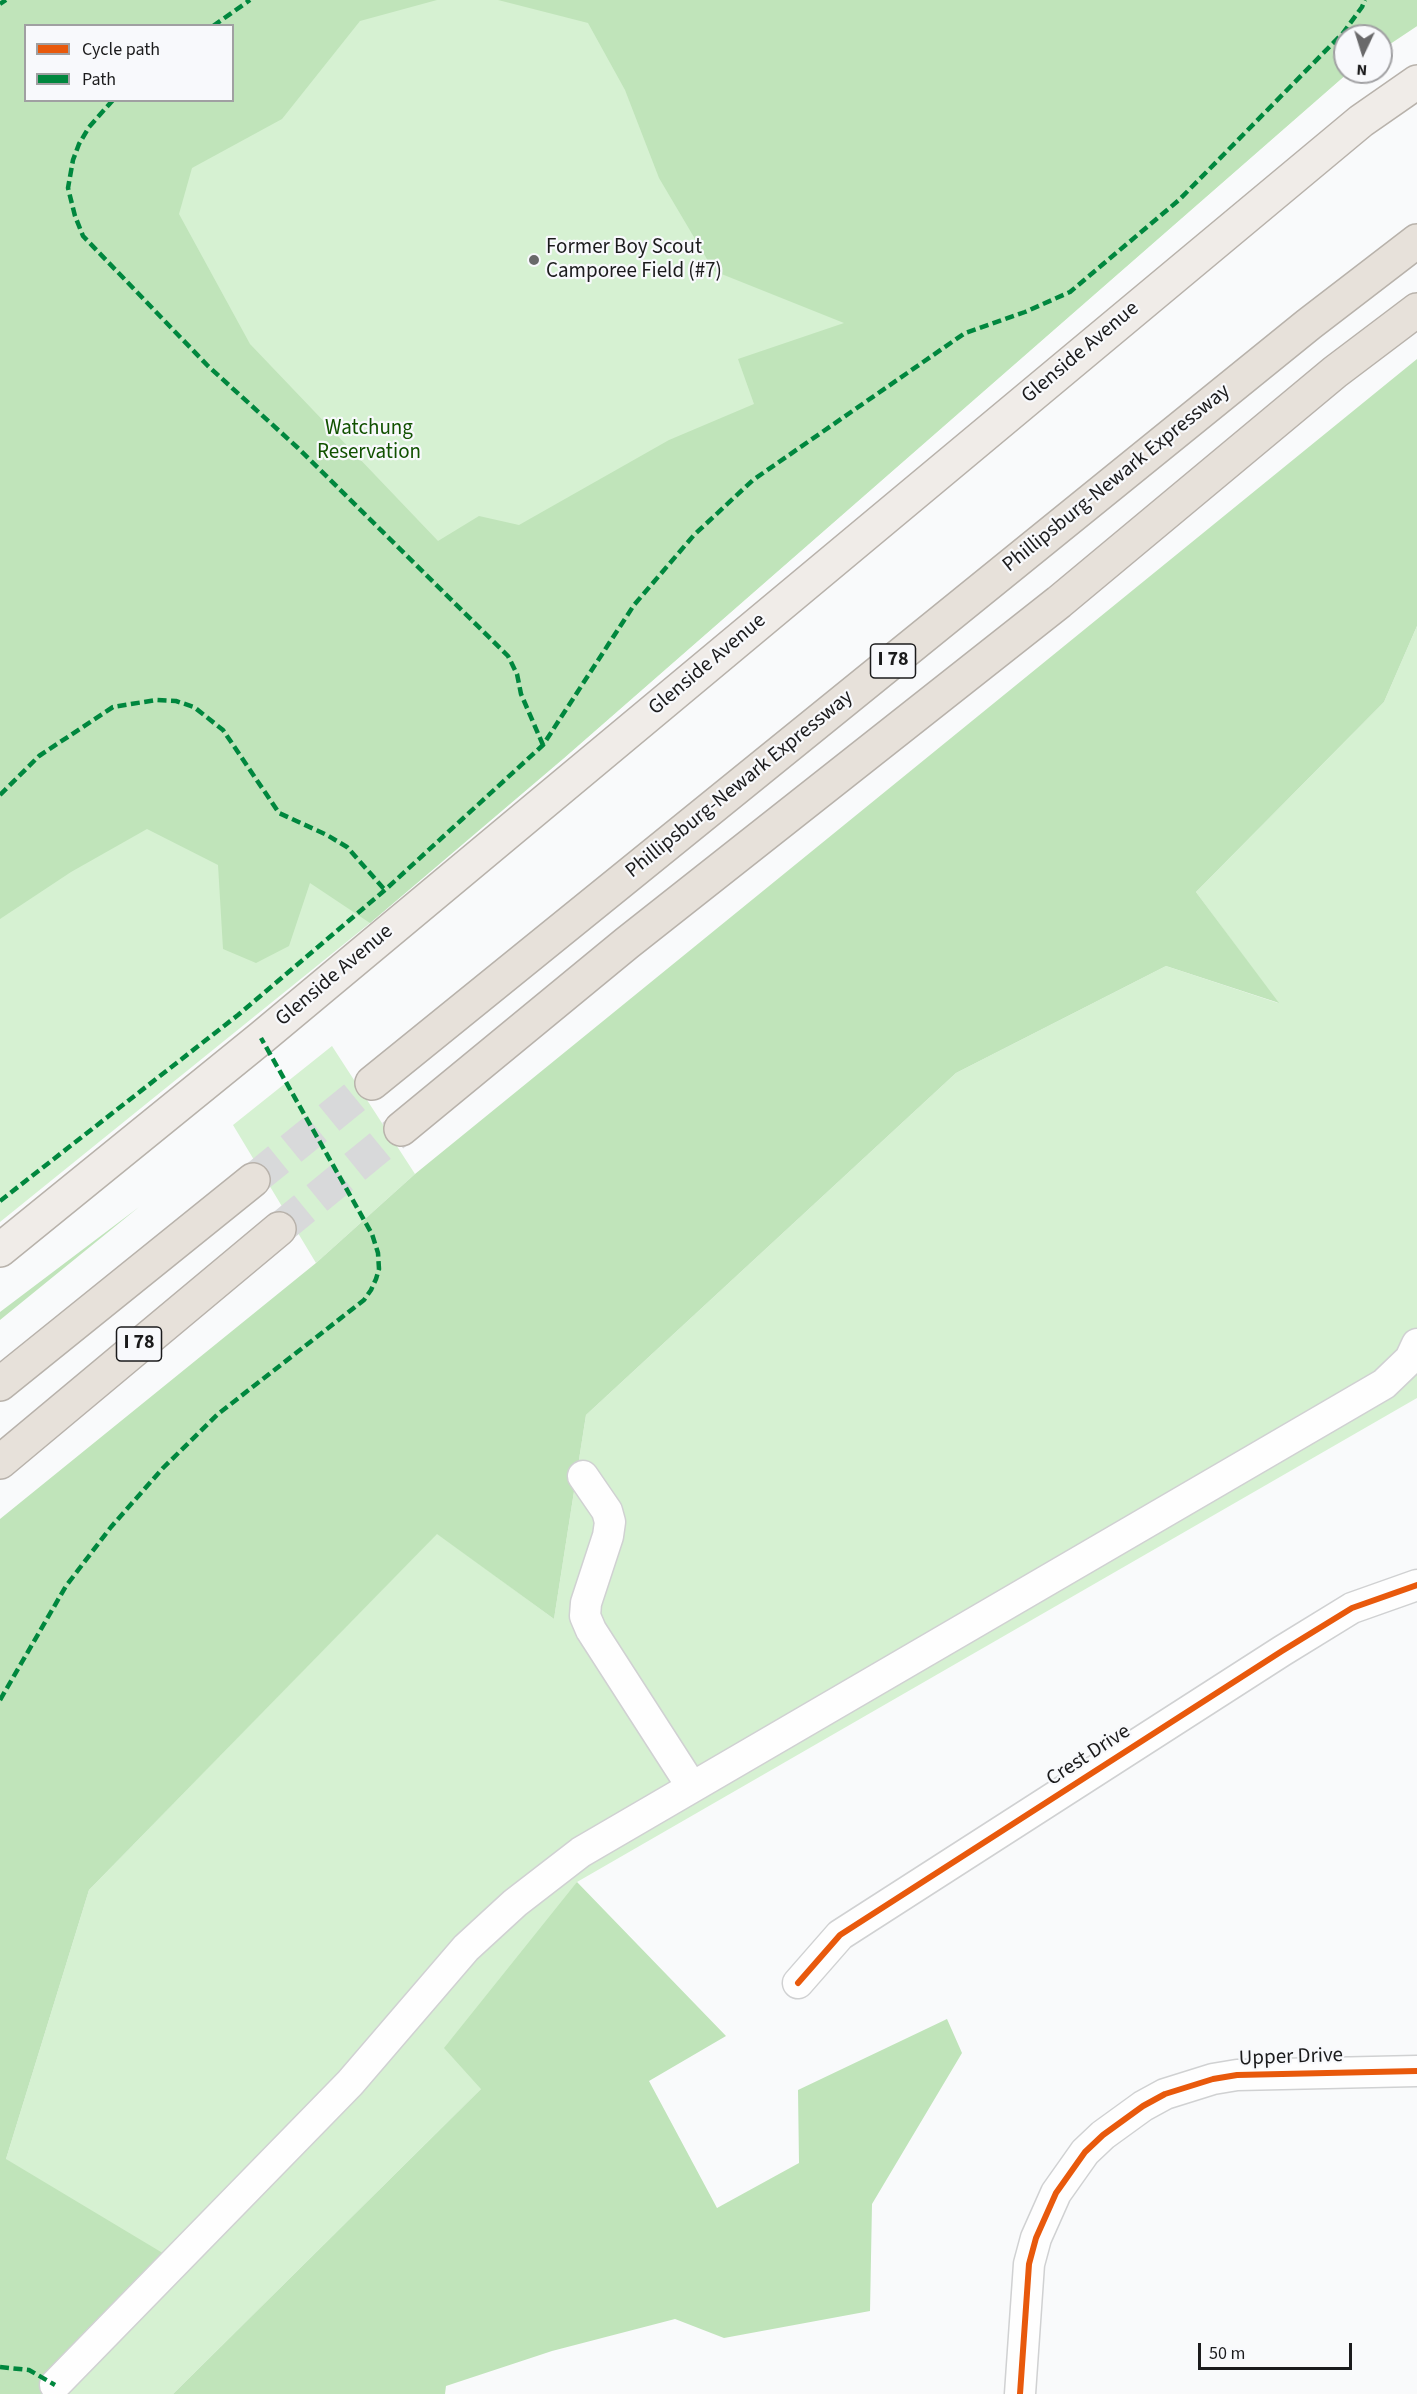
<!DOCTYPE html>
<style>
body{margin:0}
#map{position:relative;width:1417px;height:2394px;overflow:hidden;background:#f9fafb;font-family:"Source Sans 3",sans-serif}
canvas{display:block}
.legend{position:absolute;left:24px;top:24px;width:210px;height:78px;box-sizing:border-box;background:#f8f9fc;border:2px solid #a0a0a2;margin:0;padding:8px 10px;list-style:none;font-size:18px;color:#1b1b1c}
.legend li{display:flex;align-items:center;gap:12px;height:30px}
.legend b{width:30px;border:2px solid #a0a0a2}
.north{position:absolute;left:1333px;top:24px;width:60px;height:60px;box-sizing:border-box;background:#f8f9fc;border:2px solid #a0a0a2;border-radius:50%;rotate:184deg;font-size:16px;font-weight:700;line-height:24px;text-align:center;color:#1b1b1c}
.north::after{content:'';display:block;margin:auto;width:21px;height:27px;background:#69696a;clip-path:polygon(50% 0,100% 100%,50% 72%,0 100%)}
.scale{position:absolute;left:1198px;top:2343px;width:154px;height:27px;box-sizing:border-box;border:3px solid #1b1b1c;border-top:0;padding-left:8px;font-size:18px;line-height:21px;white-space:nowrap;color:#1b1b1c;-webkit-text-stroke:4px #f8f9fc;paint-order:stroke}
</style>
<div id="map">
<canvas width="1417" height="2394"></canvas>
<ul class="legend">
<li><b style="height:8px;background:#e8590c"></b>Cycle path</li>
<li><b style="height:8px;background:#00873e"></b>Path</li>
</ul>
<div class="north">N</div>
<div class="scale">50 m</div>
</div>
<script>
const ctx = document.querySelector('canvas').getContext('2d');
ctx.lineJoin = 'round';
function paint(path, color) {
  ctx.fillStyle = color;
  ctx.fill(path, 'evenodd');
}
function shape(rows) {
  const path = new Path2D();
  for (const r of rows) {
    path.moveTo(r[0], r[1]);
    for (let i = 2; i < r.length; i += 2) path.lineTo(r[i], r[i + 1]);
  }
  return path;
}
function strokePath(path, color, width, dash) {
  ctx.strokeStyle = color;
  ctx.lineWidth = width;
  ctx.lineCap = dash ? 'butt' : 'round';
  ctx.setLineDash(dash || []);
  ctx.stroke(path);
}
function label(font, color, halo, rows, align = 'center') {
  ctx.font = font + ' "Source Sans 3",sans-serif';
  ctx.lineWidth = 4.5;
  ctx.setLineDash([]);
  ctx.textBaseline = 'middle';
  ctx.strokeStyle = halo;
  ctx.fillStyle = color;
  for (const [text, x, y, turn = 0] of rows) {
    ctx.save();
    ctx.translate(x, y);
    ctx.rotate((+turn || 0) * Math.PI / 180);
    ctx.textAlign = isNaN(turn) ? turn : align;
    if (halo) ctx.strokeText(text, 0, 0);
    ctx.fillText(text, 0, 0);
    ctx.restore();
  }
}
paint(shape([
 [0,0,1417,0,1417,26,1381,50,1381,36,1345,36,1345,72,1349,72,564,758,370,923,0,1222],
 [26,26,232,26,232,100,26,100],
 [1417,626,1417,1398,577,1882,481,2089,173,2394,63,2394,6,2159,89,1890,437,1533,554,1619,586,1415,956,1073,1166,966,1278,1003,1196,892,1384,702],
 [332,1046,415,1174,316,1263,233,1125]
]), '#d6f1d2');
paint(shape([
 [0,0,437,0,360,21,282,119,192,168,179,214,250,344,438,541,479,516,519,525,669,440,754,404,738,359,844,323,714,271,659,178,625,90,588,23,498,0,1417,0,1417,26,1381,50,1381,36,1345,36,1345,72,1349,72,564,758,370,923,310,883,289,946,256,963,223,949,218,865,147,829,71,872,0,919],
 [26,26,232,26,232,100,26,100],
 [1417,359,1417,626,1384,702,1196,892,1279,1003,1166,966,956,1073,586,1415,554,1619,437,1534,89,1890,6,2159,181,2264,63,2394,0,2394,0,1519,316,1263,415,1174],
 [139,1207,0,1320,0,1312],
 [577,1882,726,2036,649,2081,717,2208,799,2163,798,2090,947,2019,962,2053,872,2204,870,2311,724,2338,675,2319,552,2351,446,2386,445,2394,173,2394,481,2089,444,2048]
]), '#c0e4ba');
strokePath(shape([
 [253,1180,372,1083],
 [279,1229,401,1129]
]), '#d8d9da', 33, [33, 16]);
const minor = shape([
 [583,1476,607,1511,610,1522,608,1536,586,1603,585,1616,591,1630,692,1787],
 [798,1983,840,1935,1282,1651,1352,1608,1417,1585],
 [55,2385,350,2083,466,1948,515,1903,581,1852,1384,1384,1410,1359,1417,1344],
 [1020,2394,1029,2264,1036,2238,1056,2193,1085,2152,1103,2135,1143,2106,1165,2094,1213,2079,1237,2075,1417,2071]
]);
const major = shape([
 [0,1250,261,1038,1361,121,1417,82]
]);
const highway = shape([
 [372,1083,1309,324,1417,241],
 [401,1129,627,943,1059,602,1335,372,1417,310],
 [0,1384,253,1180],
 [0,1462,279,1229]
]);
strokePath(minor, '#d0d1d2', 33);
strokePath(major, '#b8b2ab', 36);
strokePath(highway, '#b8b2ab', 36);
strokePath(minor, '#fefefe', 30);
strokePath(major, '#f0ece8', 33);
strokePath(highway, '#e7e1da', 33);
strokePath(shape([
 [0,4,6,0],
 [213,26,250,0],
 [113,100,89,127,79,144,73,160,68,188,75,216,83,236,208,366,298,448,508,656,517,674,521,694,543,745],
 [0,795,39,756,113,707,156,700,176,701,194,707,223,730,279,813,327,835,347,847,385,890],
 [0,1201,238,1015,385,890,543,745,634,605,694,535,753,480,965,333,1025,312,1070,292,1179,200,1343,33,1362,7,1365,0],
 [0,1700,66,1586,111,1527,163,1468,218,1414,364,1300,371,1290,376,1279,379,1269,378,1253,372,1234,261,1038],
 [0,2367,29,2370,55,2385]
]), '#00873e', 4.5, [9, 4.5]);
strokePath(shape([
 [798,1983,840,1935,1282,1651,1352,1608,1417,1585],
 [1020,2394,1029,2264,1036,2238,1056,2193,1085,2152,1103,2135,1143,2106,1165,2094,1213,2079,1237,2075,1417,2071]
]), '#e8590c', 6);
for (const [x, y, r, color] of [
 [534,260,6,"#69696a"]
]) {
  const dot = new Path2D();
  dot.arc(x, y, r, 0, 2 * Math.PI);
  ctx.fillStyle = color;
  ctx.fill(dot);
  strokePath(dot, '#f8f9fc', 2);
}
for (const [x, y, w] of [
 [893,661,45],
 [139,1344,45]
]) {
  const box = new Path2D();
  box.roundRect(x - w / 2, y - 17, w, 34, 4.5);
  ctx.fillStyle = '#f8f9fc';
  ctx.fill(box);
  strokePath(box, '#1b1b1c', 1.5);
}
label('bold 20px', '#1b1b1c', null, [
 ["I 78",893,661],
 ["I 78",139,1344]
]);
label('21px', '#1b1b1c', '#f8f9fc', [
 ["Former Boy Scout",546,248],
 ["Camporee Field (#7)",546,272]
], 'left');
label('21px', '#1b1b1c', '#f8f9fc', [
 ["Glenside Avenue",1081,353,-40],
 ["Phillipsburg-Newark Expressway",1117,479,-39],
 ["Glenside Avenue",708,665,-40],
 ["Phillipsburg-Newark Expressway",740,785,-39],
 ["Glenside Avenue",335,976,-40],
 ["Crest Drive",1089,1756,-33],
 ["Upper Drive",1291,2058,-2]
]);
label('21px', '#115100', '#f8f9fc', [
 ["Watchung",369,429],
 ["Reservation",369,453]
]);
</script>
